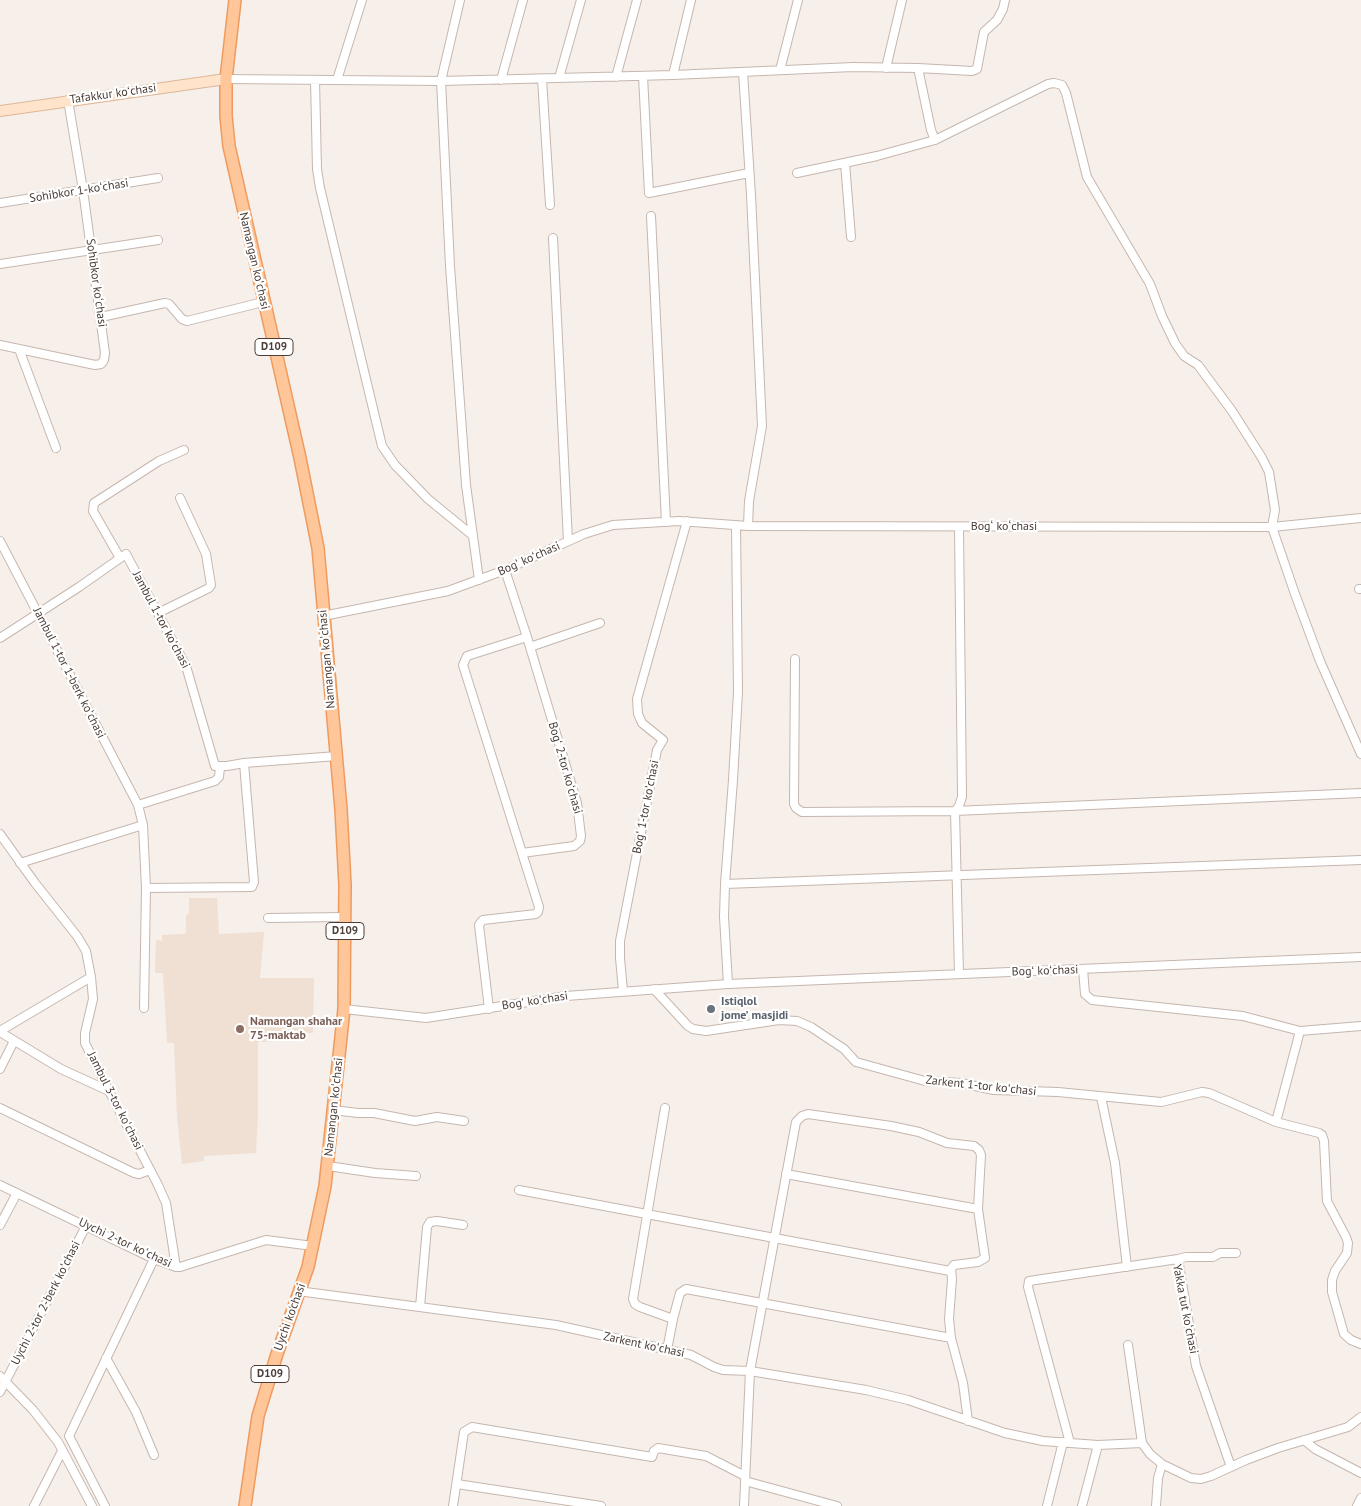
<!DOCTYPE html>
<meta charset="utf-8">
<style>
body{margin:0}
canvas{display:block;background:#f6efea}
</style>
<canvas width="1361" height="1506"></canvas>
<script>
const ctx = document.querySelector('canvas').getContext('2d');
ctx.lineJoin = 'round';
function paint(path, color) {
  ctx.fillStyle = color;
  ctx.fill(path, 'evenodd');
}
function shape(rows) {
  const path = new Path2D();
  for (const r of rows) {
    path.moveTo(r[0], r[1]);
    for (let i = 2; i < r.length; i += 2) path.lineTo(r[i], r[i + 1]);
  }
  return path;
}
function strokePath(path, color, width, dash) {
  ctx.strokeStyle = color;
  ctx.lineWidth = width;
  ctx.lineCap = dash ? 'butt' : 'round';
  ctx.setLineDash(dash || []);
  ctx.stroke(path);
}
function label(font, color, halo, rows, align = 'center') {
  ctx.font = font + ' "PT Sans",sans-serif';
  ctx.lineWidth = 4.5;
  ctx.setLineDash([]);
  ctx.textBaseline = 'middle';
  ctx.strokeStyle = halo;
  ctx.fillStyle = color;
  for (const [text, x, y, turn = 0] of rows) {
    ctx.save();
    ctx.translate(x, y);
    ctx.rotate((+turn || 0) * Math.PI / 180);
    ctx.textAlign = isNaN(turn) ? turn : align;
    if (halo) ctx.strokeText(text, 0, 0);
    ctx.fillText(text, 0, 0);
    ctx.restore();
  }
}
paint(shape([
 [189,898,217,898,219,934,264,932,260,978,314,978,313,1033,307,1033,307,1041,258,1042,258,1113,256,1153,204,1156,204,1161,182,1164,177,1117,174,1043,167,1043,163,973,155,973,156,940,162,941,162,935,183,934,186,933,186,915,189,914]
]), '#f0e0d3');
const minor = shape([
 [460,0,441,81,450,266,466,485,479,580],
 [886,68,902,0],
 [918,68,972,71,977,69,984,32,997,20,1003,9,1005,0],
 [780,70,798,0],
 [743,72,751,195,762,426,749,501,748,526],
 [673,75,691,0],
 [643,76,649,193,749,173],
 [616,77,637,0],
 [559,78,581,0],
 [226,79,441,81,673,75,853,67,918,68,931,130,935,140,1048,84,1054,83,1062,85,1066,93,1087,177,1150,284,1162,316,1175,343,1184,356,1198,365,1232,411,1262,458,1269,472,1275,510,1272,527,1295,594,1320,661,1361,754],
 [542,79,550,205],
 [315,80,317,169,320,188,382,446,395,465,428,499,472,535],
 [337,80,362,0],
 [501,80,523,0],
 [845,163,851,237],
 [797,173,877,156,935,140],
 [0,203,158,178],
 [651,216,666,522],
 [553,238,568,541],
 [0,264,158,240],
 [101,317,165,303,169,304,182,319,187,321,263,302],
 [0,345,95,365,101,364,104,360,105,353,83,190,68,100],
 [19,349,56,448],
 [959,527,962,797,959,806,955,811,959,974],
 [0,541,138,805,143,825,146,888,144,1008],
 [120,558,93,511,94,503,159,461,184,450],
 [505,570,527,637,577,803,581,836,580,841,574,846,522,853],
 [1359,589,1361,589],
 [158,613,209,588,211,585,206,554,180,498],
 [323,616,448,591,505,570,584,534,613,525,679,521,748,526,1272,527,1361,518],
 [0,638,79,587,126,554,186,666,215,766,227,766,244,763,337,756],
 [530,647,600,623],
 [795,659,794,804,796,808,802,812,955,811,1361,793],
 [138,805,215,781,219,777,220,767],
 [0,834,35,883,77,936,86,951,91,977,93,999,85,1033,85,1043,109,1091,157,1183,166,1203,176,1267],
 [20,863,143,825],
 [725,884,1361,860],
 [146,888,252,887,254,882,244,763],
 [268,918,345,917],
 [1083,969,1085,994,1092,1000,1243,1016,1300,1031,1361,1026],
 [728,984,724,917,725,884,733,780,738,692,736,525],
 [654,989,688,1026,693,1029,706,1031,779,1020,797,1021,811,1027,844,1049,856,1062,925,1081,961,1083,994,1090,1058,1092,1161,1102,1202,1092,1209,1093,1276,1122,1319,1133,1322,1135,1324,1141,1327,1201,1346,1237,1348,1243,1347,1253,1335,1271,1332,1280,1332,1292,1344,1334,1351,1340,1361,1344],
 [623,991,620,958,620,941,657,750,663,740,642,723,638,714,637,699,687,521],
 [344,1009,426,1018,566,996,728,984,1361,957],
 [489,1009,479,925,481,922,483,920,536,914,538,912,539,907,463,665,467,656,527,637],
 [0,1031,91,977],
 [0,1032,61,1069,109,1091],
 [0,1069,14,1041],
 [1101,1097,1115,1163,1127,1267],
 [0,1108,134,1173,139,1174,150,1170],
 [665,1108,633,1299,635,1304,640,1307,673,1319,667,1350],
 [333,1110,358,1113,374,1113,415,1121,437,1117,464,1121],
 [1276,1122,1300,1031],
 [328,1166,375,1173,416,1176],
 [0,1185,154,1259,176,1267,180,1267,266,1240,313,1246],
 [519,1190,950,1271],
 [0,1225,17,1193],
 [1178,1259,1186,1257,1213,1257,1220,1253,1236,1253],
 [298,1291,556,1325,691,1355,714,1367,723,1370,750,1371,866,1390,908,1400,1005,1433,1043,1441,1098,1445,1142,1443,1150,1454,1162,1464,1191,1478,1201,1479,1211,1476,1246,1460,1278,1448,1348,1427,1361,1417],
 [420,1307,427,1227,430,1222,437,1221,463,1225],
 [673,1319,680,1293,686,1289,951,1338,963,1383,968,1421],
 [951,1338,949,1319,952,1279,951,1269,954,1265,978,1262,985,1258,978,1209],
 [1128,1345,1142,1443],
 [106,1358,136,1412,154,1455],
 [0,1376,33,1410,58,1442,92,1506],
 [0,1392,86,1226],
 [1304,1440,1315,1449,1361,1473],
 [1070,1443,1028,1287,1029,1281,1178,1259,1196,1366,1231,1467],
 [745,1481,837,1506],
 [457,1484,601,1506],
 [34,1506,62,1451],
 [105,1506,69,1436,154,1259],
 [453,1506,464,1432,472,1427,652,1457,654,1451,658,1448,706,1456,745,1476],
 [744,1506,750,1371,796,1122,802,1116,808,1114,891,1126,919,1132,947,1143,974,1146,979,1150,981,1155,978,1209,786,1174],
 [1047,1506,1063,1442],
 [1082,1506,1098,1445],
 [1156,1506,1158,1478,1162,1464],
 [1357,1506,1361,1498]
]);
const secondary = shape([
 [0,111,226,79]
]);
const primary = shape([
 [235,0,226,79,226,116,229,146,300,458,318,548,341,809,345,885,344,1009,325,1186,308,1267,277,1354,258,1416,245,1506]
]);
strokePath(minor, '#c6b7ae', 10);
strokePath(secondary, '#ddb798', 12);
strokePath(primary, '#ef9b5f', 14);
strokePath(minor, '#fff', 8);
strokePath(secondary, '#ffe4cb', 10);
strokePath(primary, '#ffc69a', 11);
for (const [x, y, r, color] of [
 [711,1009,5,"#6b7280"],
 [240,1029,5,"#8d6e63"]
]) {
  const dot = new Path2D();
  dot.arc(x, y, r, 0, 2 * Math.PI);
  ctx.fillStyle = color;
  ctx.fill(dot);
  strokePath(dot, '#fff', 2);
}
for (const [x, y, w] of [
 [274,347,38],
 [345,931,38],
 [270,1374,38]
]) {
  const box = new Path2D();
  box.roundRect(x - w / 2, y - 8.5, w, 17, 4);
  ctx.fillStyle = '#fff';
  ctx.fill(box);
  strokePath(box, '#4b3d37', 1);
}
label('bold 11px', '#4b3d37', null, [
 ["D109",274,347],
 ["D109",345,931],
 ["D109",270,1374]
]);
label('12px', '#4b3d37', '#fff', [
 ["Tafakkur koʻchasi",113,94,-8],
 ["Sohibkor 1-koʻchasi",79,191,-9],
 ["Namangan koʻchasi",254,261,77],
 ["Sohibkor koʻchasi",96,283,82],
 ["Bogʻ koʻchasi",1004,527],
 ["Bogʻ koʻchasi",529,559,-24],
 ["Jambul 1-tor koʻchasi",161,620,62],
 ["Namangan koʻchasi",327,659,-95],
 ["Jambul 1-tor 1-berk koʻchasi",69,673,63],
 ["Bogʻ 2-tor koʻchasi",565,768,74],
 ["Bogʻ 1-tor koʻchasi",646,807,-79],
 ["Bogʻ koʻchasi",1045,971,-2],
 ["Bogʻ koʻchasi",535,1001,-9],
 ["Zarkent 1-tor koʻchasi",981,1086,6],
 ["Jambul 3-tor koʻchasi",115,1101,63],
 ["Namangan koʻchasi",334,1107,-84],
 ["Uychi 2-tor koʻchasi",125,1243,25],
 ["Uychi 2-tor 2-berk koʻchasi",46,1303,-63],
 ["Yakka tut koʻchasi",1185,1309,79],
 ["Uychi ko'chasi",290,1317,-70],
 ["Zarkent koʻchasi",644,1345,12]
]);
label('bold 12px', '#5b616d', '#fff', [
 ["Istiqlol",721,1002],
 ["jome’ masjidi",721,1016]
], 'left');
label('bold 12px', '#785e54', '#fff', [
 ["Namangan shahar",250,1022],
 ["75-maktab",250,1036]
], 'left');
</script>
